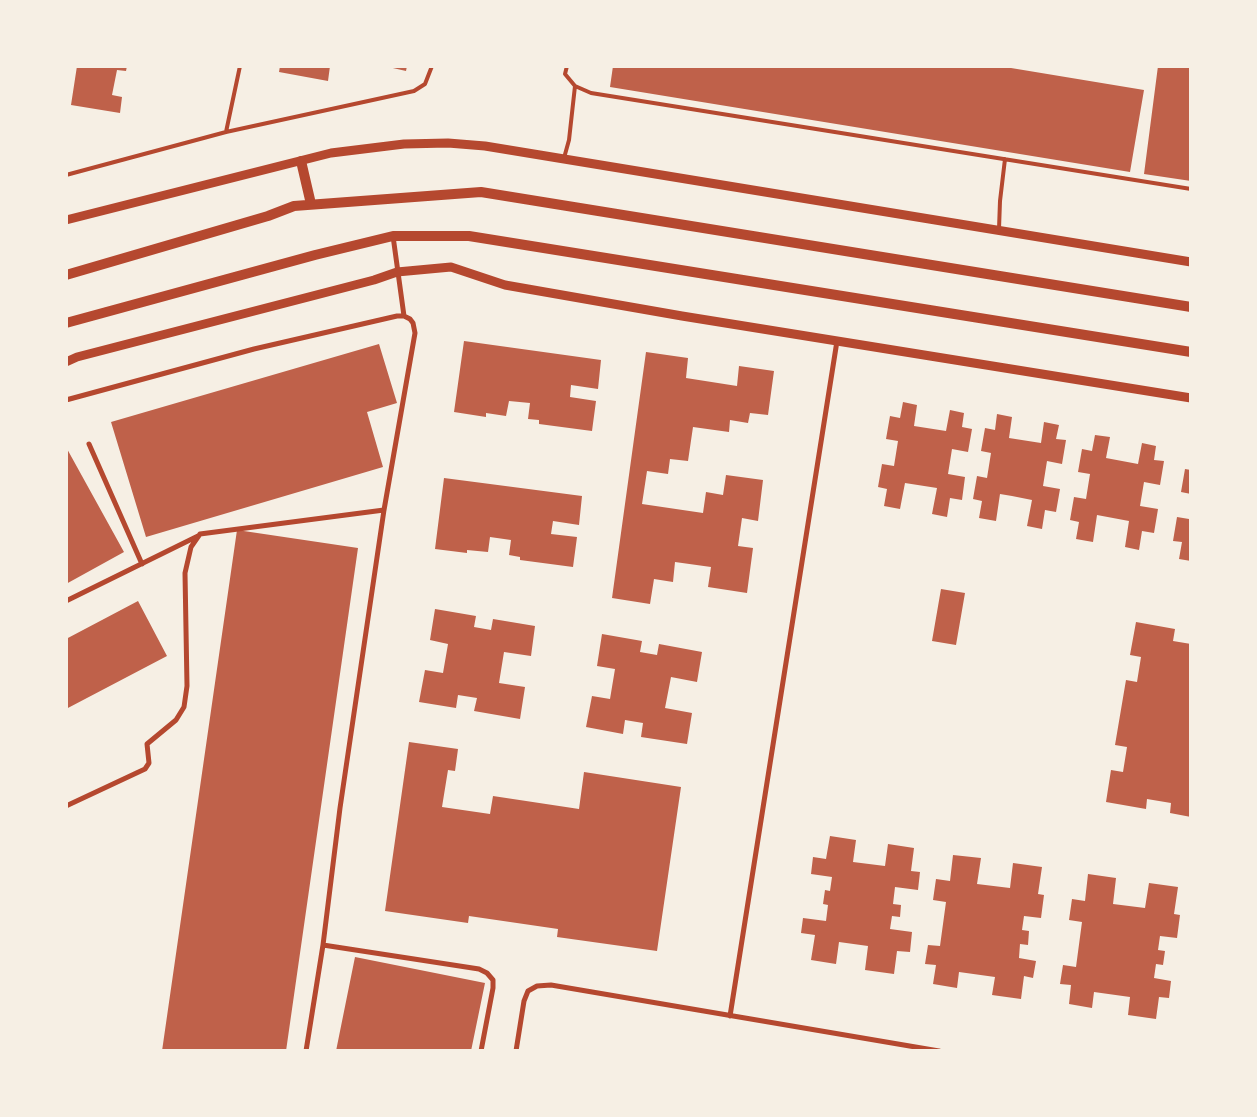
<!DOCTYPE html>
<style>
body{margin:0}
#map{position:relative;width:1257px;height:1117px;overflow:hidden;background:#f6efe4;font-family:"Times New Roman",serif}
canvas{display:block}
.frame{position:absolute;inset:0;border:68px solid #f6efe4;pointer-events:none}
</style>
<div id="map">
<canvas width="1257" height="1117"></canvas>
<div class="frame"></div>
</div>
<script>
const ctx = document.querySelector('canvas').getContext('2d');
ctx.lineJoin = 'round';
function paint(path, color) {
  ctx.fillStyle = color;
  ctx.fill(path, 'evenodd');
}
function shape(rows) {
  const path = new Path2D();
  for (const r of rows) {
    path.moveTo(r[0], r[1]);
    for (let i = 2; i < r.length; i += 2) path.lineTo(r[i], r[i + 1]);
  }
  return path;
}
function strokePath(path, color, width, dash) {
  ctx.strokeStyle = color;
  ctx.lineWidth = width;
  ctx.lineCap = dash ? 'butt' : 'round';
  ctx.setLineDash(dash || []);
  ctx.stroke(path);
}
paint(shape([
 [77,66,127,66,126,71,117,70,112,95,122,97,120,113,71,105],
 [280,66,330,66,328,81,279,72],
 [384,66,407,66,406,71],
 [613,66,999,66,1144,90,1130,172,610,87],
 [1158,66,1191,66,1191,181,1144,174],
 [464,341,601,360,598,389,571,385,570,397,596,401,592,431,539,424,539,420,528,419,530,403,509,401,506,416,486,413,486,417,454,412],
 [379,344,397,403,367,412,383,467,146,537,111,422],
 [646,352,688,358,686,378,737,386,739,366,774,371,768,415,750,413,748,423,730,420,729,432,693,427,688,461,670,459,668,474,647,471,642,504,703,513,706,492,723,495,726,475,763,480,758,521,742,518,738,546,753,548,747,593,708,587,711,567,675,562,673,582,654,579,650,604,612,598],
 [903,402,917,405,914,426,946,431,950,410,964,413,962,427,972,429,968,452,952,449,948,474,965,477,962,500,950,498,947,517,932,514,937,488,905,483,900,509,884,506,887,489,878,487,882,464,894,466,898,441,886,439,890,416,900,418],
 [997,414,1012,417,1009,438,1041,443,1044,422,1059,425,1056,439,1066,440,1062,464,1047,461,1043,486,1060,489,1056,512,1045,510,1042,529,1027,526,1032,500,1012,496,1000,494,996,521,979,518,982,501,973,499,977,476,987,478,991,453,981,451,985,428,995,430],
 [1095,435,1110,437,1106,458,1138,464,1142,443,1156,446,1154,460,1164,461,1160,485,1144,482,1140,506,1158,509,1154,533,1142,531,1139,550,1125,547,1129,521,1097,515,1093,542,1076,539,1079,522,1070,520,1074,497,1086,499,1090,474,1078,472,1082,449,1092,451],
 [66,447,124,552,66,584],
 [1185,469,1191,470,1191,494,1181,492],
 [444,478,582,496,579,525,553,521,551,534,577,537,573,567,520,560,520,557,509,555,511,540,490,537,488,552,467,550,467,553,435,549],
 [1190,514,1191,514,1191,561,1179,559,1182,542,1173,541,1177,517,1189,519],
 [237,530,358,548,286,1051,162,1051],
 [941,589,965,593,956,645,932,641],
 [138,601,167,656,66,709,66,639],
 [435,609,476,616,474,627,491,630,493,619,535,626,531,656,504,652,499,683,525,687,520,719,474,711,477,698,458,695,456,708,419,702,425,670,443,673,448,644,430,640],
 [1136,622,1175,629,1173,641,1191,644,1191,817,1170,813,1171,803,1147,799,1146,809,1106,802,1111,770,1123,772,1127,747,1115,745,1126,680,1137,682,1141,657,1130,655],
 [602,634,642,641,640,652,657,655,659,644,702,652,697,682,671,677,665,708,692,713,687,744,641,737,643,723,625,720,623,734,586,727,592,696,610,699,615,669,597,666],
 [409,742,458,749,455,771,448,770,442,807,490,814,493,796,579,809,584,772,681,787,657,951,557,937,558,929,469,916,468,923,385,911],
 [830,836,856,840,853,862,885,866,888,844,914,848,911,871,920,872,918,890,895,887,893,904,901,905,900,917,892,916,890,929,912,932,910,952,897,951,894,974,865,970,868,946,839,942,836,964,811,960,815,935,801,933,803,918,826,921,828,905,823,904,825,890,830,891,832,877,811,874,813,857,826,859],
 [953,855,981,858,977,884,1010,888,1013,863,1042,867,1038,894,1044,895,1041,918,1024,916,1022,930,1029,931,1028,945,1020,944,1019,958,1036,961,1033,978,1024,976,1021,999,992,995,995,977,959,972,957,988,933,984,936,965,925,964,928,945,940,946,946,902,933,900,936,879,950,881],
 [1088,874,1116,878,1113,904,1145,908,1149,883,1178,887,1174,914,1180,915,1177,938,1160,936,1158,950,1165,951,1163,965,1156,964,1154,978,1171,981,1169,998,1159,997,1156,1019,1128,1015,1130,997,1094,992,1092,1008,1069,1004,1071,985,1060,984,1063,965,1076,967,1082,922,1069,920,1072,899,1085,901],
 [355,957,485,983,471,1051,336,1051]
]), '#bf614a');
strokePath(shape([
 [567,66,565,74,575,86,591,93,1191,189],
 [226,132,240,66],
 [564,158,569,140,575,86],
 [66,175,226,132,414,91,425,84,432,66],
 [999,229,1000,201,1005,159]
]), '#b5482f', 4);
strokePath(shape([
 [393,236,404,316],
 [66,400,254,349,397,316,404,316,410,319,413,323,415,333,384,510,340,808,323,945,306,1051],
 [89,444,142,564],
 [66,601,198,536],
 [66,806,145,769,149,763,147,744,176,720,184,707,187,686,185,573,191,547,200,534,384,510],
 [323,945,479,969,487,973,493,980,493,988,481,1051],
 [730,1016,837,341],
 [516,1051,524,1001,528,991,537,986,551,985,939,1051]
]), '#b5482f', 5);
strokePath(shape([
 [66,220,331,153,404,144,448,143,485,146,1191,262],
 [66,362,77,357,374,280,397,272,451,267,505,285,682,316,1191,398]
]), '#b5482f', 9);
strokePath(shape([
 [301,161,311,204],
 [66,275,268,216,294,206,481,192,1191,307],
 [66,323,315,255,393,236,469,236,1191,352]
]), '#b5482f', 10);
</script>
